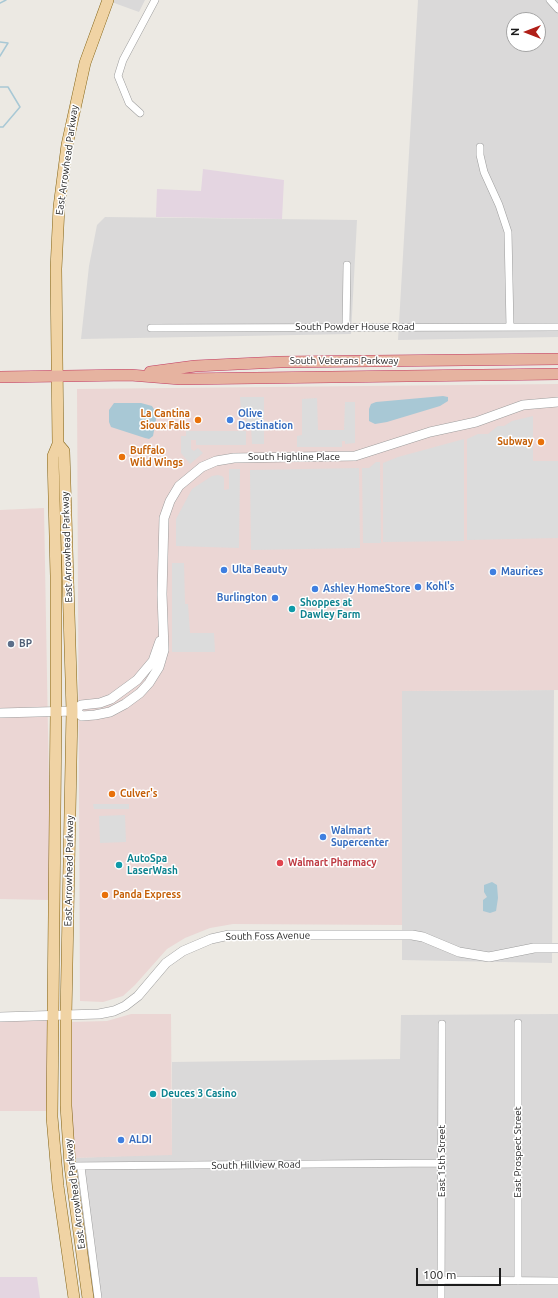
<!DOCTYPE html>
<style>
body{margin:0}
#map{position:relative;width:558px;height:1298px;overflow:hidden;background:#ece9e3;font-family:Ubuntu,sans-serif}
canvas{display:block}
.north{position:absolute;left:506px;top:12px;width:40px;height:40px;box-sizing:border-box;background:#fff;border:1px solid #a4a4a4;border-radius:50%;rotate:270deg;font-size:11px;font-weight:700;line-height:16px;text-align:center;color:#1c1c1c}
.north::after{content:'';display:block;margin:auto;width:14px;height:18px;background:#b01f18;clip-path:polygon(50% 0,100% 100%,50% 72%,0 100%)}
.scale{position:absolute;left:416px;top:1268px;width:85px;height:18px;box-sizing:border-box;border:2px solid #1c1c1c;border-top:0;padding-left:5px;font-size:12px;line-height:14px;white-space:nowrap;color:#1c1c1c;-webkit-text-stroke:3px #fff;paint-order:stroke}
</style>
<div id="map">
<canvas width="558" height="1298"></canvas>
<div class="north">N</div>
<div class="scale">100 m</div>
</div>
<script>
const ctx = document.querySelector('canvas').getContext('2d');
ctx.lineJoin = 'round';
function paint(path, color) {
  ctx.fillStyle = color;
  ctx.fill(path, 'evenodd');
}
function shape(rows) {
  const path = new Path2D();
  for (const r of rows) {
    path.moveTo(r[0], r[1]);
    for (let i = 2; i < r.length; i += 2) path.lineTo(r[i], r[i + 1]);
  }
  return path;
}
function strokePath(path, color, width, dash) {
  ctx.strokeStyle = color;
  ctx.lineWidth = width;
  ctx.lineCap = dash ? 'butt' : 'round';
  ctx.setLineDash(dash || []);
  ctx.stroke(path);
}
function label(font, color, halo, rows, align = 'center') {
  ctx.font = font + ' Ubuntu,sans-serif';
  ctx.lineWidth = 3;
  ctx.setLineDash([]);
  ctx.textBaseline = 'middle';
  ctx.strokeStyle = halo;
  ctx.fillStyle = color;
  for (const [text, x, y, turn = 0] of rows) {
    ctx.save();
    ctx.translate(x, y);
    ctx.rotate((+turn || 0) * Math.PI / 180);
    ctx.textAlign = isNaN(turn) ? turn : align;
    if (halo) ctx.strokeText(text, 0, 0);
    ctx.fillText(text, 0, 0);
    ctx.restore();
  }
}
paint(shape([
 [106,0,145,0,139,12],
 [418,0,558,0,558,337,398,340],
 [514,20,538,20,538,44,514,44],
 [105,217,357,220,351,334,81,339,89,266,97,225],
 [554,690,552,963,402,960,402,691],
 [558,1014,558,1298,92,1298,72,1158,172,1154,172,1062,400,1059,401,1015]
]), '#dad9d9');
paint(shape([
 [558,384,558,690,402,691,402,925,233,924,210,928,185,938,167,949,135,985,123,996,103,1002,80,1001,77,389],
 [44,508,51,900,0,899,0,510],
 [131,1014,171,1014,172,1155,72,1158,70,1022,107,1021],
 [56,1020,56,1111,0,1111,0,1021]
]), '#ebd6d4');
paint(shape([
 [203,169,284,180,282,219,156,217,157,189,201,191],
 [0,1277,37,1277,40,1298,0,1298]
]), '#e4d5e1');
paint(shape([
 [240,397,264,397,264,444,252,444,251,427,246,427,246,409,241,409],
 [317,398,318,430,344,430,345,402,355,402,355,443,345,444,345,441,342,441,342,447,297,447,297,436,302,435,302,399],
 [533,416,533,461,558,461,558,538,467,540,467,439,478,434,488,434,498,426,504,426,512,421],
 [186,431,246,431,246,445,196,445,196,440,191,440,191,449,194,451,198,448,203,453,190,464,181,453,181,436,186,436],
 [464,439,464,541,383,542,383,463,398,457],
 [376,462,380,462,381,543,363,543,362,468,369,468],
 [359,468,360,548,251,550,250,470],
 [229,469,240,469,239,548,176,546,176,519,192,489,212,476,218,475,222,476,224,478,224,490,229,489],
 [172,563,184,563,185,604,188,604,190,633,214,633,215,652,172,652],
 [93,804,129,804,129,809,94,809],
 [125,815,126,842,100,843,99,816]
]), '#dcdcdc');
paint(shape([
 [443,396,448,397,448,401,440,406,387,422,375,424,369,421,369,409,371,404,376,402],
 [114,403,141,403,152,406,155,411,156,420,153,436,149,439,145,438,111,427,109,422,109,410],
 [492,882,497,885,498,898,496,911,490,913,483,911,483,900,487,897,484,892,484,885]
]), '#a8c8d5');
strokePath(shape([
 [0,3,6,0],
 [0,42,8,43,0,56],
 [0,87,8,87,20,107,3,127,0,127]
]), '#a8c8d5', 1.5);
const minor = shape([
 [550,0,558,9],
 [140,113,129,103,118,76,123,60,155,0],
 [480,147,480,155,484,172,499,205,508,232,510,327],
 [151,328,558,327],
 [346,328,347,265],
 [70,1166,442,1163],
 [81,1167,98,1298],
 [441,1280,558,1281],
 [518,1281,518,1023],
 [441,1298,442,1024]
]);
const tertiary = shape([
 [75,711,81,705,100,703,111,699,137,680,153,661,160,641],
 [0,713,75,711,82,716,95,715,110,712,125,704,140,693,149,683,159,667,164,650,162,594,164,518,170,501,179,486,202,467,216,461,234,458,355,456,430,432,476,422,523,405,558,402],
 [0,1017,99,1014,114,1011,125,1006,138,996,166,963,183,951,211,939,229,935,412,935,423,937,459,952,489,957,534,948,558,948]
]);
const primary = shape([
 [58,444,64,451,72,711,66,1015,66,1106,70,1166,88,1298],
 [74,1298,58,1186,52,1117,56,711,56,576,53,456,58,444,56,269,59,207,67,145,85,63,108,0]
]);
const trunk = shape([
 [150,372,195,366,280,362,558,359],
 [0,377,130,375,180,379,558,374]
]);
strokePath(minor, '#9d9d9d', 8);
strokePath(tertiary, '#9d9d9d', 10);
strokePath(primary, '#826212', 12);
strokePath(trunk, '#c13961', 12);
strokePath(minor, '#fff', 7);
strokePath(tertiary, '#fff', 9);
strokePath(primary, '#f0d3a4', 11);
strokePath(trunk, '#e6b3a0', 11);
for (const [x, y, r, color] of [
 [198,420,4,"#e8710a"],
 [230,420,4,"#3f7fe0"],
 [541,442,4,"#e8710a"],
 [122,457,4,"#e8710a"],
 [224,570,4,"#3f7fe0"],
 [493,572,4,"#3f7fe0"],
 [418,587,4,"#3f7fe0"],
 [315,589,4,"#3f7fe0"],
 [275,598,4,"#3f7fe0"],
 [292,609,4,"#0f9aa8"],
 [11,644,4,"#5c6f8a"],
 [112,794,4,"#e8710a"],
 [323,837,4,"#3f7fe0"],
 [280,863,4,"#e0444e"],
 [119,865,4,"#0f9aa8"],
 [105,895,4,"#e8710a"],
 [153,1094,4,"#0f9aa8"],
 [121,1140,4,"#3f7fe0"]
]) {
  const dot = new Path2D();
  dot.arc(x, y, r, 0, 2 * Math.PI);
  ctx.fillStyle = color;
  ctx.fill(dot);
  strokePath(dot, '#fff', 1.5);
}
label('10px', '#1c1c1c', '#fff', [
 ["East Arrowhead Parkway",67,160,-82],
 ["South Powder House Road",355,327],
 ["South Veterans Parkway",344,361],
 ["South Highline Place",294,457],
 ["East Arrowhead Parkway",67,547,-92],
 ["East Arrowhead Parkway",69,871,-89],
 ["South Foss Avenue",268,936,-1],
 ["East Prospect Street",518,1152,-90],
 ["East 15th Street",442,1161,-90],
 ["South Hillview Road",256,1165,-1],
 ["East Arrowhead Parkway",75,1194,-97]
]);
label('bold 10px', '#c56008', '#fff', [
 ["La Cantina",190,414,"right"],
 ["Sioux Falls",190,426,"right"],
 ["Subway",533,442,"right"],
 ["Buffalo",130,451],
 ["Wild Wings",130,463],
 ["Culver's",120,794],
 ["Panda Express",113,895]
], 'left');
label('bold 10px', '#366cbe', '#fff', [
 ["Olive",238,414],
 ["Destination",238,426],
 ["Ulta Beauty",232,570],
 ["Maurices",501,572],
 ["Kohl's",426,587],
 ["Ashley HomeStore",323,589],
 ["Burlington",267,598,"right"],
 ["Walmart",331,831],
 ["Supercenter",331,843],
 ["ALDI",129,1140]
], 'left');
label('bold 10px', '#0d838f', '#fff', [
 ["Shoppes at",300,603],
 ["Dawley Farm",300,615],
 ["AutoSpa",127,859],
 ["LaserWash",127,871],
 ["Deuces 3 Casino",161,1094]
], 'left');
label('bold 10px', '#4e5e75', '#fff', [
 ["BP",19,644]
], 'left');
label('bold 10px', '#be3a42', '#fff', [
 ["Walmart Pharmacy",288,863]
], 'left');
</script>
